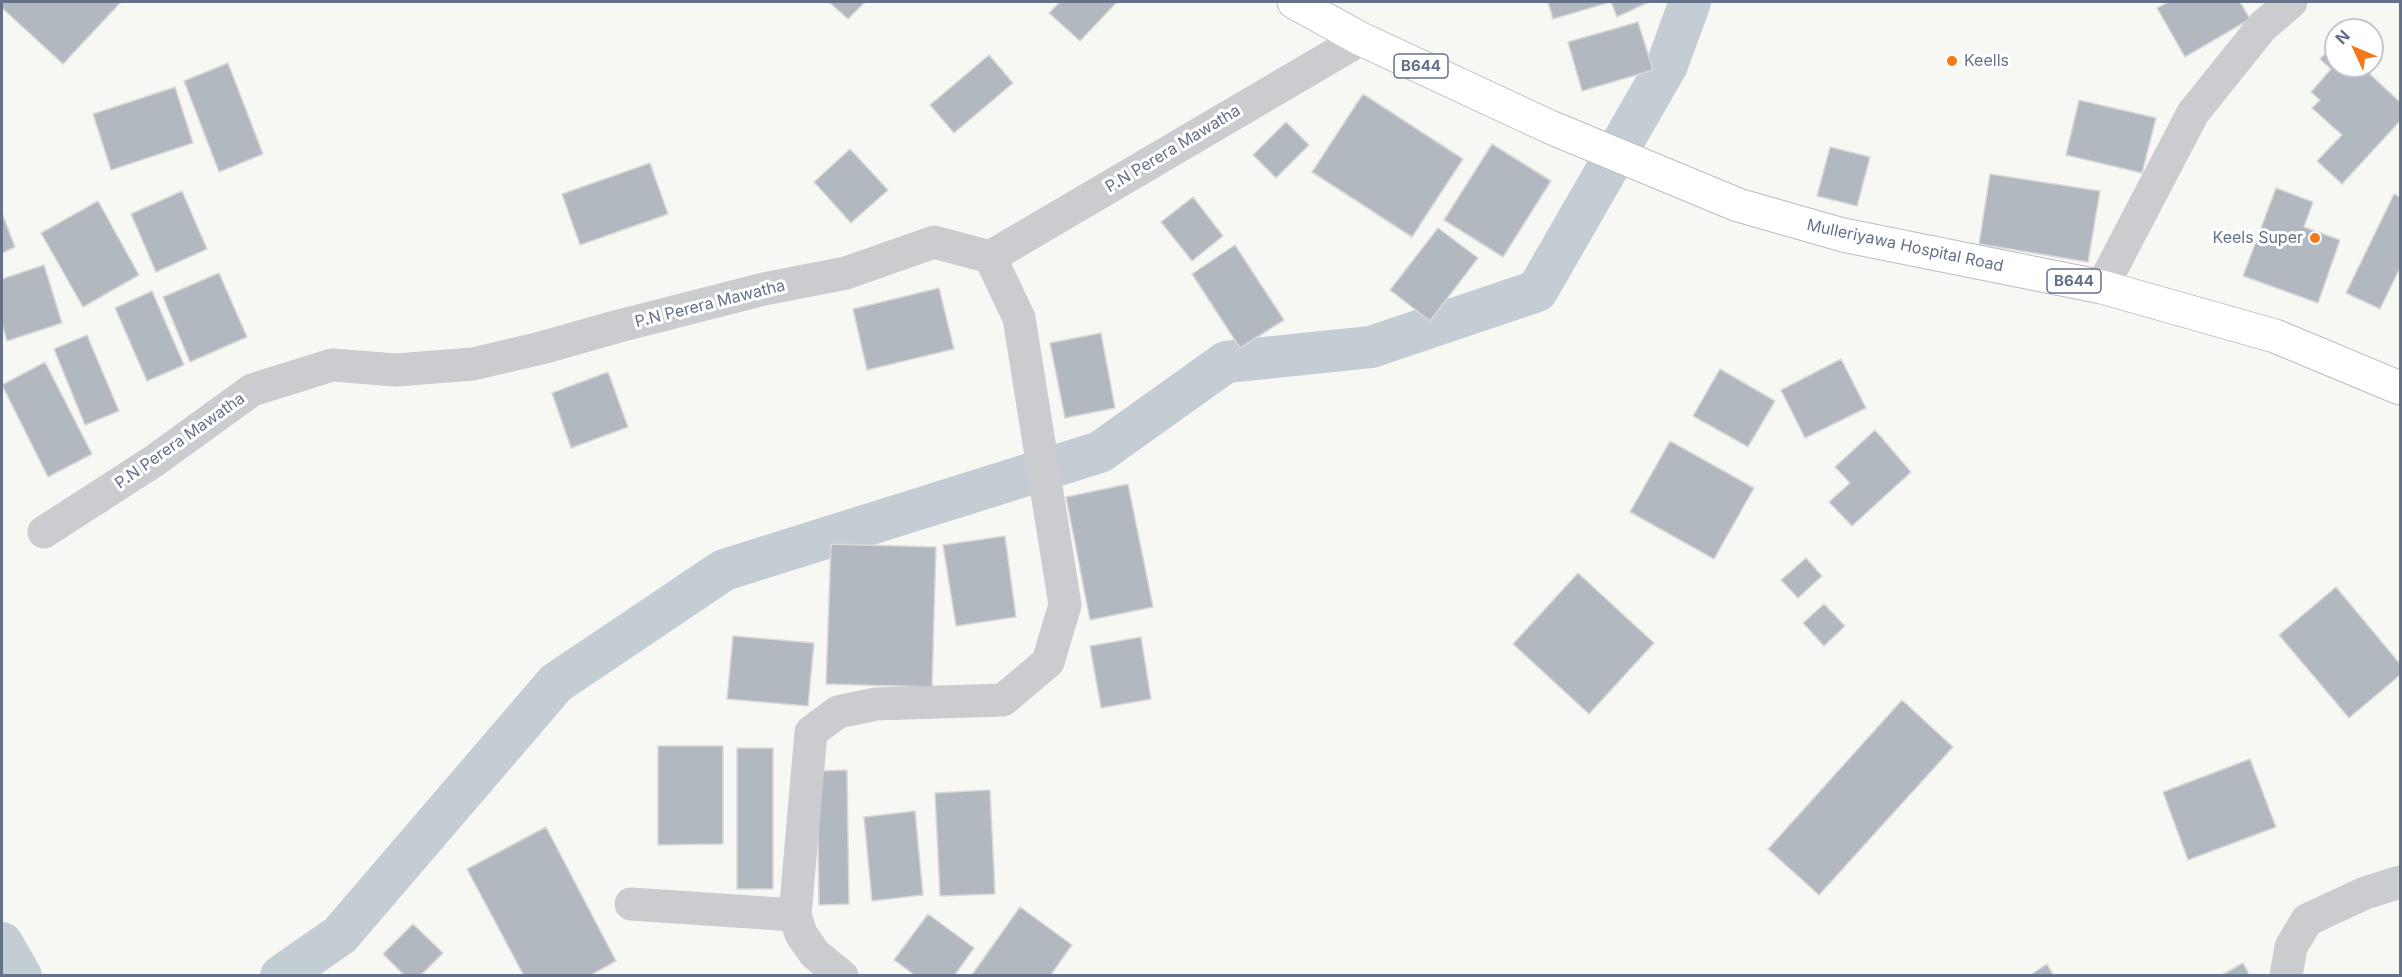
<!DOCTYPE html>
<style>
body{margin:0}
#map{position:relative;width:2402px;height:977px;overflow:hidden;background:#f7f8f4;font-family:Inter,sans-serif}
canvas{display:block}
.frame{position:absolute;inset:0;border:3px solid #647189;pointer-events:none}
.north{position:absolute;left:2324px;top:18px;width:60px;height:60px;box-sizing:border-box;background:#fff;border:2px solid #c1c6d0;border-radius:50%;rotate:314deg;font-size:16px;font-weight:700;line-height:24px;text-align:center;color:#647189}
.north::after{content:'';display:block;margin:auto;width:21px;height:27px;background:#f47719;clip-path:polygon(50% 0,100% 100%,50% 72%,0 100%)}
</style>
<div id="map">
<canvas width="2402" height="977"></canvas>
<div class="frame"></div>
<div class="north">N</div>
</div>
<script>
const ctx = document.querySelector('canvas').getContext('2d');
ctx.lineJoin = 'round';
function shape(rows) {
  const path = new Path2D();
  for (const r of rows) {
    path.moveTo(r[0], r[1]);
    for (let i = 2; i < r.length; i += 2) path.lineTo(r[i], r[i + 1]);
  }
  return path;
}
function strokePath(path, color, width, dash) {
  ctx.strokeStyle = color;
  ctx.lineWidth = width;
  ctx.lineCap = dash ? 'butt' : 'round';
  ctx.setLineDash(dash || []);
  ctx.stroke(path);
}
function paint(path, color) {
  ctx.fillStyle = color;
  ctx.fill(path, 'evenodd');
}
function label(font, color, halo, rows, align = 'center') {
  ctx.font = font + ' Inter,sans-serif';
  ctx.lineWidth = 6;
  ctx.setLineDash([]);
  ctx.textBaseline = 'middle';
  ctx.strokeStyle = halo;
  ctx.fillStyle = color;
  for (const [text, x, y, turn = 0] of rows) {
    ctx.save();
    ctx.translate(x, y);
    ctx.rotate((+turn || 0) * Math.PI / 180);
    ctx.textAlign = isNaN(turn) ? turn : align;
    if (halo) ctx.strokeText(text, 0, 0);
    ctx.fillText(text, 0, 0);
    ctx.restore();
  }
}
strokePath(shape([
 [2,943,21,976],
 [281,976,340,935,556,683,724,570,1100,452,1226,362,1371,347,1537,291,1667,65,1690,2]
]), '#c5cdd4', 42);
const building = shape([
 [2,2,121,2,63,64,2,8,2,2],
 [829,2,865,2,848,19,829,2],
 [1060,2,1117,2,1080,41,1049,13,1060,2],
 [1548,2,1611,2,1553,19,1548,2],
 [1611,2,1649,2,1617,17,1611,2],
 [2168,2,2240,2,2250,19,2185,57,2157,8,2168,2],
 [1638,22,1653,70,1582,91,1568,42,1638,22],
 [2335,43,2336,66,2361,66,2400,102,2400,121,2342,184,2317,161,2342,135,2312,108,2320,100,2311,92,2331,69,2320,59,2335,43],
 [989,55,1013,83,954,133,930,105,989,55],
 [228,63,263,154,219,172,184,81,228,63],
 [175,87,193,143,111,170,93,114,175,87],
 [1363,94,1463,159,1412,237,1312,172,1363,94],
 [2079,100,2156,118,2142,173,2066,155,2079,100],
 [1286,122,1309,145,1276,178,1253,155,1286,122],
 [1492,144,1551,181,1503,257,1444,220,1492,144],
 [1830,147,1870,157,1857,206,1817,196,1830,147],
 [850,149,888,190,851,223,814,182,850,149],
 [650,163,668,214,580,245,562,194,650,163],
 [1990,174,2100,191,2088,262,1979,244,1990,174],
 [2276,188,2313,202,2304,227,2340,240,2318,303,2243,276,2276,188],
 [182,191,207,249,156,272,131,214,182,191],
 [2394,194,2400,197,2400,268,2380,309,2346,293,2394,194],
 [1193,197,1223,236,1192,261,1161,222,1193,197],
 [98,201,139,275,83,307,41,233,98,201],
 [2,213,15,247,2,253,2,213],
 [1438,228,1478,258,1430,321,1390,290,1438,228],
 [1235,245,1284,320,1240,348,1192,274,1235,245],
 [44,265,62,323,7,341,2,324,2,279,44,265],
 [219,273,247,337,190,362,163,297,219,273],
 [939,288,954,349,867,370,853,309,939,288],
 [152,291,184,365,147,381,115,308,152,291],
 [1101,333,1115,408,1065,418,1050,343,1101,333],
 [87,335,119,411,85,425,54,349,87,335],
 [1841,359,1866,408,1805,438,1781,390,1841,359],
 [45,362,92,454,48,477,2,385,45,362],
 [1720,369,1775,401,1748,447,1693,416,1720,369],
 [608,372,628,427,571,448,552,393,608,372],
 [1875,430,1911,472,1852,526,1829,502,1850,483,1835,467,1875,430],
 [1670,441,1754,488,1714,559,1630,512,1670,441],
 [1128,484,1153,607,1090,620,1066,497,1128,484],
 [1005,536,1016,617,956,626,943,545,1005,536],
 [831,544,936,547,932,687,826,684,831,544],
 [1806,558,1822,576,1798,598,1781,580,1806,558],
 [1578,573,1654,643,1589,714,1513,644,1578,573],
 [2336,587,2400,664,2400,675,2349,718,2279,635,2336,587],
 [1824,604,1845,626,1824,646,1803,623,1824,604],
 [733,636,814,643,808,706,727,699,733,636],
 [1141,637,1151,699,1101,708,1090,646,1141,637],
 [1902,700,1953,747,1819,895,1768,849,1902,700],
 [658,746,723,746,723,844,658,845,658,746],
 [737,748,773,748,773,889,737,889,737,748],
 [2250,759,2276,827,2188,860,2163,792,2250,759],
 [847,770,849,904,819,905,817,771,847,770],
 [990,790,995,894,940,896,935,793,990,790],
 [915,811,923,895,872,901,864,817,915,811],
 [546,827,616,961,589,976,524,976,467,869,546,827],
 [1020,907,1072,945,1050,976,971,976,1020,907],
 [928,914,974,948,954,976,916,976,894,960,928,914],
 [413,924,443,953,420,976,405,976,383,954,413,924],
 [2243,963,2250,976,2220,976,2243,963],
 [2047,964,2054,976,2029,976,2047,964]
]);
paint(building, '#b2b8c0');
strokePath(building, '#d9d9d7', 1.5);
const major = shape([
 [1294,2,1361,39,1550,127,1738,205,1843,235,2102,287,2275,336,2400,388]
]);
strokePath(major, '#babdc2', 35);
strokePath(shape([
 [2102,287,2193,113,2262,27,2291,2],
 [44,532,154,461,252,390,332,365,396,370,473,364,541,348,619,326,764,289,846,273,934,242,990,257,1361,39],
 [631,904,795,915,811,732,838,712,876,704,1003,700,1048,662,1065,605,1019,318,990,257],
 [795,915,801,934,815,954,842,976],
 [2286,976,2291,947,2307,920,2365,893,2400,882]
]), '#caccd0', 33);
strokePath(major, '#fff', 33);
for (const [x, y, r, color] of [
 [1952,61,6,"#f47719"],
 [2315,238,6,"#f47719"]
]) {
  const dot = new Path2D();
  dot.arc(x, y, r, 0, 2 * Math.PI);
  ctx.fillStyle = color;
  ctx.fill(dot);
  strokePath(dot, '#fff', 2);
}
for (const [x, y, w] of [
 [1421,66,54],
 [2074,281,54]
]) {
  const box = new Path2D();
  box.roundRect(x - w / 2, y - 12, w, 24, 4.5);
  ctx.fillStyle = '#fff';
  ctx.fill(box);
  strokePath(box, '#647189', 1.5);
}
label('bold 15px', '#647189', null, [
 ["B644",1421,66],
 ["B644",2074,281]
]);
label('16px', '#647189', '#fff', [
 ["Keells",1964,61],
 ["Keels Super",2303,238,"right"]
], 'left');
label('16px', '#647189', '#fff', [
 ["P.N Perera Mawatha",1173,149,-31],
 ["Mulleriyawa Hospital Road",1905,246,12],
 ["P.N Perera Mawatha",710,304,-14],
 ["P.N Perera Mawatha",180,441,-35]
]);
</script>
